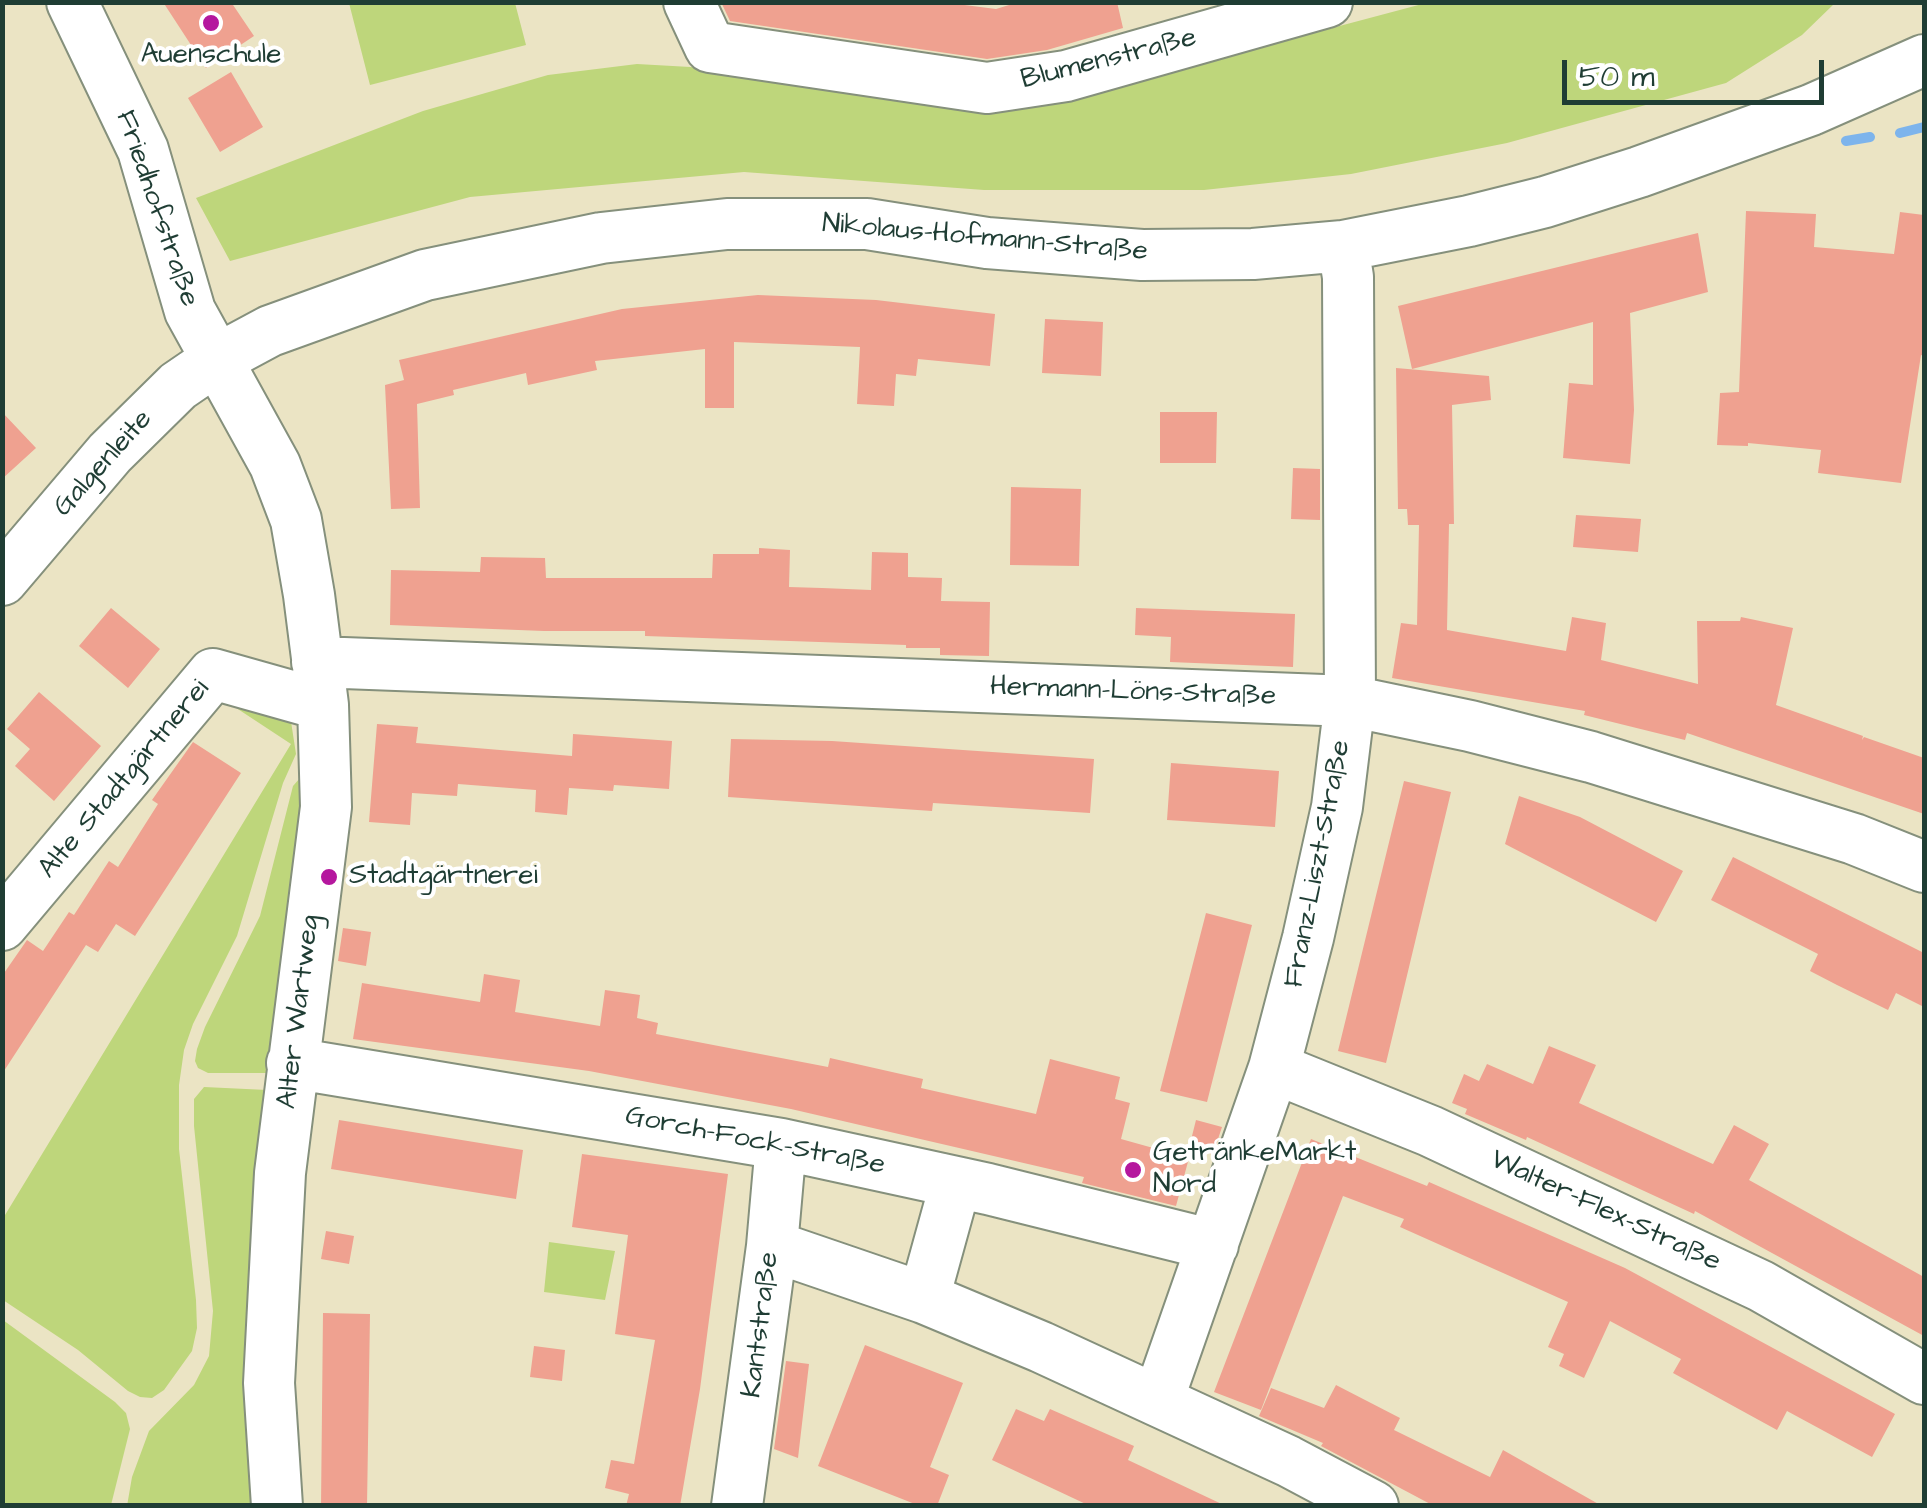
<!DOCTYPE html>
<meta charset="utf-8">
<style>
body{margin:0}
#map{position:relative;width:1927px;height:1508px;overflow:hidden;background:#ebe4c4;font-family:"Architects Daughter",sans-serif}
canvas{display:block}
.frame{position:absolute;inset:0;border:5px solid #1f3d34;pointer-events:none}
.scale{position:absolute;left:1562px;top:60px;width:262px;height:45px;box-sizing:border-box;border:5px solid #1f3d34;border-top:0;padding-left:12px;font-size:30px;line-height:35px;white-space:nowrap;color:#1f3d34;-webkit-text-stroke:8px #fff;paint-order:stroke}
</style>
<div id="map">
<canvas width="1927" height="1508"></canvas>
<div class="frame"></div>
<div class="scale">50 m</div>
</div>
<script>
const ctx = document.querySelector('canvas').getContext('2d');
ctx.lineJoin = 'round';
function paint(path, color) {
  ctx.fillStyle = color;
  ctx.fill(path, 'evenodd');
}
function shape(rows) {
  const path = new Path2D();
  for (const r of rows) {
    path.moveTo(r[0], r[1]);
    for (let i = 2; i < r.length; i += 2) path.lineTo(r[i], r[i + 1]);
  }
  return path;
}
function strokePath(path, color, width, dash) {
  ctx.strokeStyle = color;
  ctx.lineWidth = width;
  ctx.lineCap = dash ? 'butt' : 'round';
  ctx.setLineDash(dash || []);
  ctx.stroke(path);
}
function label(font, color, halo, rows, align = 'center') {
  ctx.font = font + ' "Architects Daughter",sans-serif';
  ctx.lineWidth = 8;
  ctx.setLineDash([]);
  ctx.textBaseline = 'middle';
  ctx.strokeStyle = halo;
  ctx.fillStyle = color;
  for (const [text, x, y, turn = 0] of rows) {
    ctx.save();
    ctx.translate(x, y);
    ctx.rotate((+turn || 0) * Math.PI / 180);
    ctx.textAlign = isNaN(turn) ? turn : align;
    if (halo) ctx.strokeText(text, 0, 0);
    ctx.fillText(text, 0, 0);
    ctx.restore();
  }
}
paint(shape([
 [349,3,515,3,526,45,370,85],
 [1426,3,1835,3,1802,35,1726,83,1507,143,1351,174,1204,190,984,190,744,172,470,197,230,261,196,198,423,111,548,75,637,64,726,69,1208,61],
 [215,694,290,715,296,754,283,783,237,936,193,1024,184,1050,179,1085,179,1149,196,1300,197,1328,192,1351,164,1390,152,1398,140,1397,128,1391,78,1350,3,1300,2,1220,291,744],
 [307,770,272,1070,266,1073,208,1073,198,1068,195,1061,197,1049,205,1027,260,916,293,786],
 [204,1087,267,1090,261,1505,127,1506,132,1477,149,1431,194,1385,209,1356,213,1311,194,1126,194,1099],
 [549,1242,615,1251,605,1300,544,1292],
 [3,1320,115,1402,126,1413,130,1429,111,1505,3,1505]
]), '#bed67b');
strokePath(shape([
 [1900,133,1924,127],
 [1846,141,1870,137]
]), '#7db4ec', 10);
paint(shape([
 [163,2,231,2,254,36,206,68],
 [721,2,941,2,996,9,1019,2,1117,2,1123,28,1047,50,987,59,730,21],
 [231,72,263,127,220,152,188,98],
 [1746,211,1816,214,1814,247,1894,254,1900,212,1924,215,1924,356,1921,355,1901,483,1818,473,1821,450,1748,443,1748,446,1717,445,1720,393,1739,392],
 [1698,233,1708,292,1630,313,1634,410,1630,464,1563,458,1569,383,1593,385,1593,322,1412,369,1398,306],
 [758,295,876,300,995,314,990,366,918,359,916,376,896,374,894,406,857,404,860,347,734,342,734,408,705,408,705,349,595,361,597,370,528,385,526,373,453,390,454,395,417,404,420,508,391,509,385,385,404,380,399,360,622,309],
 [1045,319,1103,322,1101,376,1042,373],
 [1396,368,1489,376,1491,400,1452,405,1454,524,1449,524,1447,630,1566,651,1572,617,1606,623,1601,660,1698,684,1697,621,1740,621,1741,617,1793,628,1776,705,1863,736,1862,740,1864,737,1924,758,1924,814,1687,733,1685,740,1584,715,1585,711,1392,678,1401,623,1417,625,1419,525,1408,525,1407,509,1398,509],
 [2,412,36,448,2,479],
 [1160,412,1217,412,1216,463,1160,463],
 [1293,468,1320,469,1320,520,1291,519],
 [1011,487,1081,489,1079,566,1010,565],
 [1576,515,1641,519,1638,552,1573,547],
 [759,548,790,550,789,587,822,588,871,590,872,552,908,553,908,577,942,578,941,601,990,602,989,656,940,655,940,648,906,648,906,645,645,636,645,631,544,631,390,625,391,570,480,572,481,557,545,558,546,578,712,578,713,554,759,554],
 [111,608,160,649,128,688,79,646],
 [1136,608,1295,614,1293,667,1170,662,1171,637,1135,635],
 [39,692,101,746,54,801,15,766,30,749,7,729],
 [377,724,418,727,416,743,572,756,573,734,672,741,669,789,614,785,613,791,569,788,567,815,535,812,536,790,458,784,457,796,412,793,410,825,369,822],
 [731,739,832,741,1094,759,1090,813,933,803,932,811,728,797],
 [193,742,241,773,135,936,116,924,98,952,86,945,2,1074,2,976,27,940,43,951,69,912,74,915,109,861,118,867,158,804,152,800],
 [1171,763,1279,771,1275,827,1167,820],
 [1404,781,1451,792,1386,1063,1338,1051],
 [1519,796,1580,817,1683,871,1656,922,1505,844],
 [1733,857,1924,953,1924,1007,1896,993,1888,1010,1837,985,1810,971,1818,954,1711,900],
 [1206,913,1252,925,1207,1102,1160,1091],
 [343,928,371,932,366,966,338,961],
 [484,974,520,980,515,1012,600,1026,605,990,640,995,637,1018,658,1023,656,1034,828,1067,830,1058,923,1079,921,1088,1036,1114,1050,1059,1120,1077,1115,1099,1130,1103,1121,1139,1189,1158,1176,1206,1082,1183,1084,1177,791,1109,589,1071,353,1039,362,983,480,1002],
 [1549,1046,1596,1065,1579,1103,1713,1164,1734,1125,1769,1144,1749,1180,1924,1277,1924,1336,1695,1211,1694,1214,1527,1137,1526,1140,1465,1114,1467,1109,1452,1103,1464,1074,1479,1081,1487,1064,1533,1084],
 [339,1120,523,1150,516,1199,331,1169],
 [1196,1120,1222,1127,1213,1154,1189,1148],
 [1311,1139,1427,1186,1429,1182,1625,1268,1895,1414,1872,1457,1787,1411,1777,1430,1673,1373,1681,1359,1610,1321,1584,1378,1559,1366,1564,1354,1548,1347,1568,1302,1400,1227,1404,1219,1343,1196,1261,1410,1214,1392],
 [582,1154,728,1174,700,1389,680,1506,626,1506,629,1494,605,1488,611,1460,634,1464,655,1340,615,1334,628,1235,572,1227],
 [326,1231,354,1236,349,1264,321,1259],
 [323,1313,370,1314,367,1506,321,1506],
 [865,1345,963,1383,930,1467,949,1475,937,1506,920,1506,818,1466],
 [534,1346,565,1350,562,1381,530,1377],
 [786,1361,809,1364,798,1458,774,1449],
 [1336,1385,1400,1418,1394,1430,1490,1477,1503,1450,1602,1506,1434,1506,1321,1446,1323,1443,1259,1416,1271,1388,1324,1408],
 [1016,1409,1044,1421,1050,1409,1134,1446,1128,1460,1226,1506,1090,1506,992,1460]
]), '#efa190');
const minor = shape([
 [72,2,143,150,190,311,275,465,296,520,309,595,323,705,326,807,280,1173,269,1383,277,1506],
 [689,2,710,47,987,88,1066,76,1327,2],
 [2,580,110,453,178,386,216,360,270,331,425,275,601,238,727,224,867,224,987,243,1142,255,1253,254,1343,246,1469,221,1545,202,1639,172,1811,110,1924,60],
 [317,662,1350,701,1470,726,1591,757,1854,839,1924,867],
 [2,925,213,674,323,705],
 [292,1063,781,1144,988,1189,1213,1245],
 [1274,1068,1430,1131,1761,1286,1924,1379],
 [772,1246,924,1298,1041,1347,1288,1461,1373,1506],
 [924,1298,956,1182],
 [1158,1400,1274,1068,1308,938,1337,807,1350,701,1348,277,1343,246],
 [737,1506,772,1246,781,1144]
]);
strokePath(minor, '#85907c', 54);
strokePath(minor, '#fff', 50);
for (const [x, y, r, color] of [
 [211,23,10,"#b5179e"],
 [329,877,10,"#b5179e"],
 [1133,1170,10,"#b5179e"]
]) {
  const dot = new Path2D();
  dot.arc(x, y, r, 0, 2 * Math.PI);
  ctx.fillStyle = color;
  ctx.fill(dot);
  strokePath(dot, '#fff', 4);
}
label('28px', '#1f3d34', '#fff', [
 ["Auenschule",211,56,"center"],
 ["Stadtgärtnerei",349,877],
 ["GetränkeMarkt",1153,1154],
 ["Nord",1153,1186]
], 'left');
label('28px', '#1f3d34', '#fff', [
 ["Blumenstraße",1109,60,-14],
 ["Friedhofstraße",156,209,71],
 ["Nikolaus-Hofmann-Straße",985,239,5],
 ["Galgenleite",104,464,-48],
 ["Hermann-Löns-Straße",1133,693,2],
 ["Alte Stadtgärtnerei",125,780,-50],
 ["Franz-Liszt-Straße",1319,864,-79],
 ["Alter Wartweg",300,1012,-83],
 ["Gorch-Fock-Straße",755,1142,11],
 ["Walter-Flex-Straße",1605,1212,25],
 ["Kantstraße",762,1325,-83]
]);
</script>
